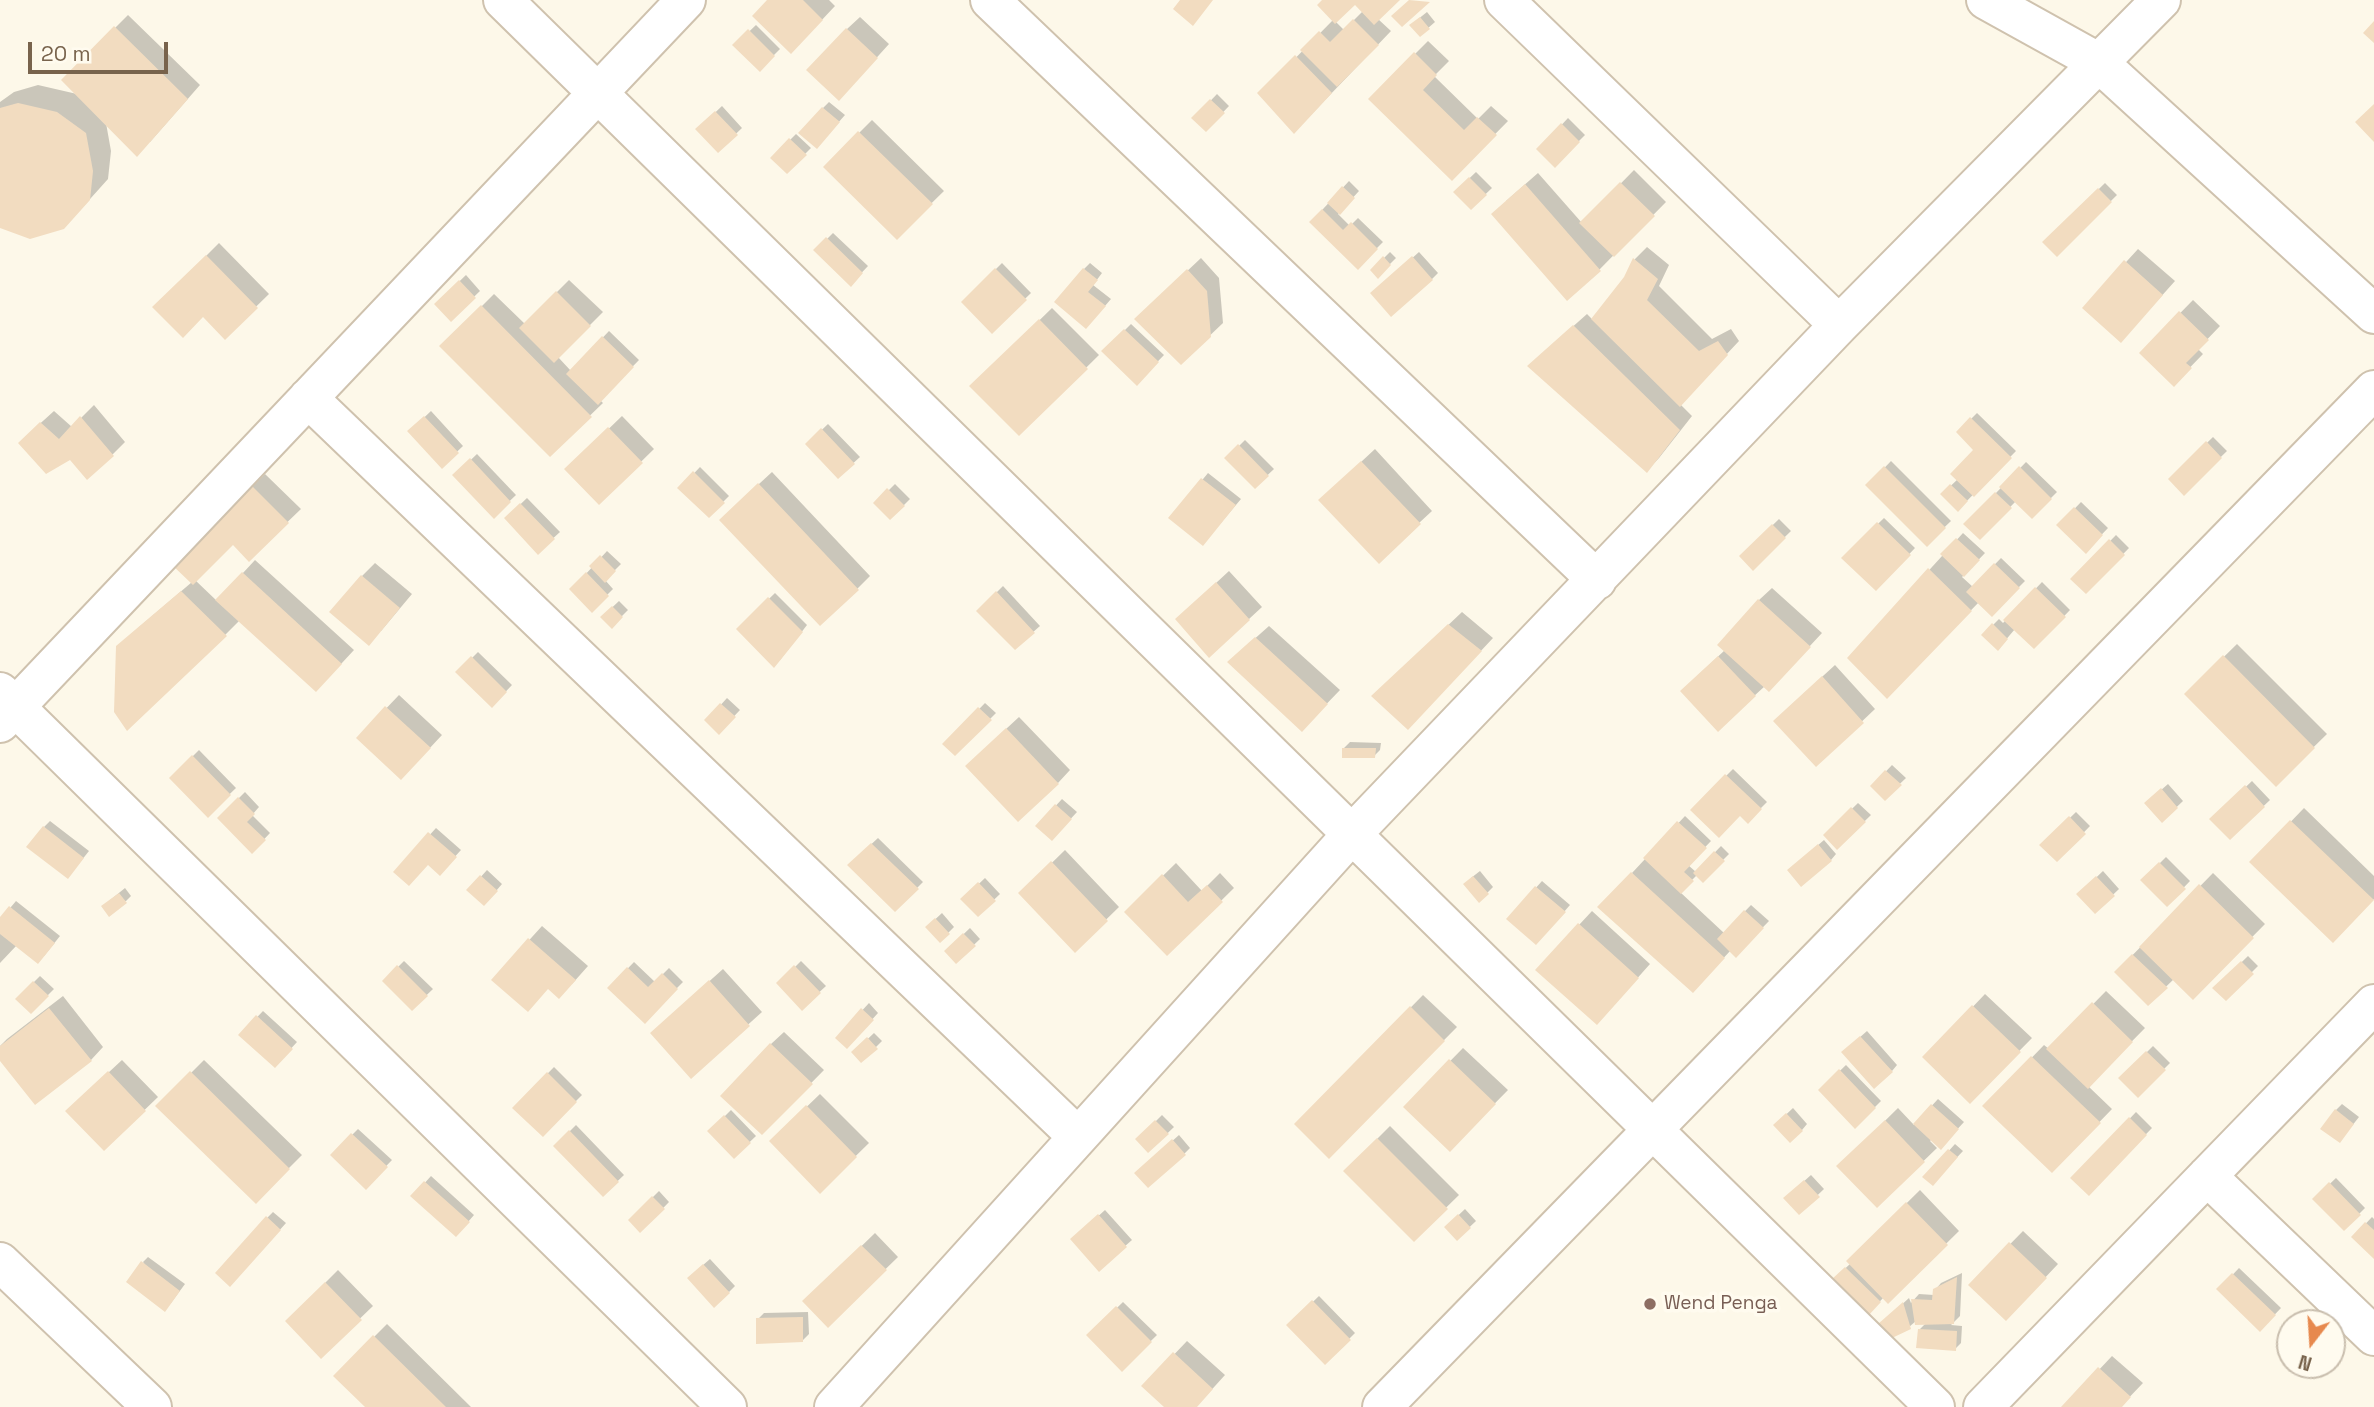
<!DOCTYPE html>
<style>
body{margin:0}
#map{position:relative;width:2374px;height:1407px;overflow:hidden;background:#fdf8e9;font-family:"Space Grotesk",sans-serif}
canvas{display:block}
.north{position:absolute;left:2276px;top:1309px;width:70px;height:70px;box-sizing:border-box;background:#fffbef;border:2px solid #c9beae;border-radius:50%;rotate:197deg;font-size:19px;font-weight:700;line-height:28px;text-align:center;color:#78634c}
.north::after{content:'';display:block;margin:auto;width:24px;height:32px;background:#e7894e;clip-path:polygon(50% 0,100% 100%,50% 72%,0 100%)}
.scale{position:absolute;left:28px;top:42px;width:140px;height:32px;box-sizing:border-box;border:4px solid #78634c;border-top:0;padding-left:9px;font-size:21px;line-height:24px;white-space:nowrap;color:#78634c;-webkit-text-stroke:5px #fffbef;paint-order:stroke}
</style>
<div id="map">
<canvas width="2374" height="1407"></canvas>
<div class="north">N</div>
<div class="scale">20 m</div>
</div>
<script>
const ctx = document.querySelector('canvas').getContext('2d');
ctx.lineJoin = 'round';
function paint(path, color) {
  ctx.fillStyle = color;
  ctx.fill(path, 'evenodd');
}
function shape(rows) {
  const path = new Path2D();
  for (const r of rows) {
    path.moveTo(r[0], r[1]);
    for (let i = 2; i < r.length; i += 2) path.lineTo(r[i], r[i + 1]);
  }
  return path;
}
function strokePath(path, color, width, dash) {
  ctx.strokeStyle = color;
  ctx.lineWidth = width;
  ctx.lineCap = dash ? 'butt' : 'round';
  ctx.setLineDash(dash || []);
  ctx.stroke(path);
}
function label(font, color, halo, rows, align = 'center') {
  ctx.font = font + ' "Space Grotesk",sans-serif';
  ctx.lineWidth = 7;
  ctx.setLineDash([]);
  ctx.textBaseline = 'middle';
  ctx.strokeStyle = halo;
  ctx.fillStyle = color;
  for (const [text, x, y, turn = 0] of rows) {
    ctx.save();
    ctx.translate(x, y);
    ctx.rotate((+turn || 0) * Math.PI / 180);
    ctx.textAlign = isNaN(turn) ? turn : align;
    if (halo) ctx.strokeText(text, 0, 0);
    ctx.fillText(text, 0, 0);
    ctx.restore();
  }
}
paint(shape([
 [770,0,829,0,835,6,804,39],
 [1325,0,1397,0,1378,19,1391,31,1307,119,1260,94,1333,20],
 [1355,3,1363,11,1344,30,1335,21],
 [1427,12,1435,22,1420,35,1417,20],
 [128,15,200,85,150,142,106,123,111,151,108,179,82,208,0,226,0,102,14,92,38,85,77,94,63,80],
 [860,17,889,44,851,86,847,29],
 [756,25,780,49,760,69,735,45],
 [1428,41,1449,61,1434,76,1478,119,1491,106,1508,121,1452,178,1370,99],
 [1217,94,1229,106,1206,130,1194,118],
 [829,102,845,115,822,141,823,108],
 [722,106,742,128,718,151,698,129],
 [1568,118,1585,135,1555,165,1539,149],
 [872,120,944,191,897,237,825,167],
 [796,134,811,148,787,172,772,158],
 [1634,170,1666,202,1599,270,1506,201,1538,173,1582,223],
 [1476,172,1492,188,1471,208,1455,192],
 [1349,181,1359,191,1338,214,1350,226,1358,218,1383,242,1358,267,1311,222],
 [2105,183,2117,195,2057,254,2045,242],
 [833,233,868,266,851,284,816,250],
 [219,243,269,294,225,337,203,315,155,307],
 [1647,247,1669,265,1659,286,1712,339,1731,329,1739,341,1680,404,1692,416,1659,458,1647,471,1542,354,1587,314,1593,320,1626,278,1635,259],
 [2138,249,2175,281,2133,328,2084,308],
 [1390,252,1396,258,1378,276,1372,270],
 [1419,252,1438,273,1432,279,1379,288],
 [1201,258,1219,278,1223,323,1181,363,1149,307],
 [1002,263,1031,293,992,331,963,302],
 [1090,263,1102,273,1093,285,1111,299,1092,321,1084,269],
 [466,275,480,291,451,319,436,304],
 [569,280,603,312,558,357,571,371,609,331,639,360,600,400,603,403,550,454,442,346,494,294,525,324],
 [2193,300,2220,326,2198,349,2203,354,2174,384,2141,353],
 [1052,308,1099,355,1019,434,972,386],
 [1131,324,1164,355,1137,383,1104,351],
 [94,405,125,442,112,455,70,458,33,430,54,411,72,427],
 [431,411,463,446,442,466,410,431],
 [1977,413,2016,451,1958,510,1942,494,1958,479,1976,450,1958,432],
 [622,416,654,449,599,503,567,469],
 [828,424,860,457,838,477,807,444],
 [2213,437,2227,451,2184,493,2170,479],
 [1245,440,1274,469,1255,487,1227,458],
 [1375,449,1432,511,1419,523,1333,488],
 [477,454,516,495,494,516,455,475],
 [1891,461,1951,521,1927,544,1868,485],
 [2026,462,2057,492,2032,517,2016,501,1980,538,1966,524],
 [700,467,729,496,709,516,680,488],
 [772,472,870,576,857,589,734,507],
 [1208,473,1241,499,1209,537,1171,518],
 [265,474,301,509,249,559,233,543,195,580,217,601,255,560,354,650,329,677,240,620,225,635,131,634,192,582,174,564],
 [895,484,910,499,891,518,876,503],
 [527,498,560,532,538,552,506,518],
 [2081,502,2108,528,2086,551,2059,525],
 [1884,518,1915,548,1876,589,1843,558],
 [1779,519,1791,531,1753,568,1741,556],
 [1963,533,1985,553,1962,577,1973,587,2001,558,2025,581,1992,614,1979,602,1887,697,1849,658],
 [2116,535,2129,548,2086,592,2073,579],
 [607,551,621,564,605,580,613,589,592,610,572,589],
 [375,563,412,594,381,631,362,576],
 [1229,571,1262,607,1249,619,1190,607],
 [2042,582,2070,610,2034,647,2015,629,1998,649,1983,635,1999,619,2003,623],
 [1003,586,1040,626,1015,648,978,611],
 [1772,588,1822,633,1781,677,1765,686,1718,729,1695,678,1725,650,1759,600],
 [775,593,807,625,780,660,738,629],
 [619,601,628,610,612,626,602,617],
 [1462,612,1493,638,1421,715,1386,684],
 [1269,626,1340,690,1314,717,1242,650],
 [2237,644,2327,734,2276,784,2186,694],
 [478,652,512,685,492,706,458,672],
 [1835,665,1875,709,1816,765,1788,708],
 [399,695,442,735,414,765,358,738],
 [727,698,740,710,719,732,707,720],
 [985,703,996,713,955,754,945,744],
 [1019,717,1070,770,1058,783,980,753],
 [1350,742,1381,743,1380,750,1374,756,1344,748],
 [199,750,236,788,208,815,171,778],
 [1892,765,1906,778,1885,798,1872,786],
 [1733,769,1767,802,1748,821,1740,813,1692,810],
 [2252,781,2270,800,2230,838,2212,819],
 [2168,784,2183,801,2162,821,2152,798],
 [245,792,259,807,252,815,270,833,252,852,219,818],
 [1062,799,1077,812,1052,839,1037,826],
 [1858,803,1871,815,1837,848,1825,835],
 [2304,808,2374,876,2374,899,2333,940,2252,862],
 [2076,812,2090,826,2057,860,2042,845],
 [1685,816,1711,841,1688,865,1696,872,1721,846,1729,854,1703,880,1697,875,1680,892,1724,933,1751,905,1769,921,1736,955,1731,950,1705,978,1632,873],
 [50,821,89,851,73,871,44,827],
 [436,828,461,850,440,873,428,863,396,872],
 [878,838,923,882,895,910,849,865],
 [1824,840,1836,854,1831,860,1796,864],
 [1065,850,1119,907,1075,950,1021,893],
 [2166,857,2190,881,2167,905,2143,880],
 [1176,863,1202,891,1220,873,1234,888,1167,954,1126,912],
 [487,870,502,884,490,898,469,890],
 [1480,871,1493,887,1487,893,1471,878],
 [2103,871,2119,889,2095,912,2079,894],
 [2213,873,2265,924,2193,997,2174,979,2148,1004,2116,972],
 [985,878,1000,894,978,915,963,899],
 [1542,881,1570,905,1542,937,1508,919],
 [125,888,131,896,126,901,109,901],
 [16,901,60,936,44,956,17,945,0,963,0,920],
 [1592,911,1650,964,1609,1010,1538,969],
 [942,913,954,927,940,941,927,927],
 [542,926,588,966,572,984,549,988,493,980],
 [970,928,980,939,956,962,946,951],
 [2248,956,2258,966,2226,998,2215,988],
 [404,961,433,989,412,1009,384,981],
 [801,961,826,986,802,1008,779,983],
 [634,962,655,982,669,968,683,982,644,1021,609,988],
 [723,969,762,1012,691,1076,665,1021],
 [40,976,54,989,31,1012,17,999],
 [2106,991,2145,1028,2088,1086,2112,1109,2052,1171,1985,1106,2044,1045,2049,1049],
 [1985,994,2032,1038,1970,1101,1925,1057],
 [1423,995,1457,1027,1329,1156,1296,1124],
 [63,996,103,1047,91,1060,0,1058,0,1046,7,1039],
 [869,1003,878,1013,847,1047,837,1038],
 [263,1011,297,1042,275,1066,240,1035],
 [1867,1031,1897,1065,1892,1071,1850,1046],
 [784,1032,824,1070,762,1133,771,1044],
 [874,1033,882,1041,862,1061,854,1052],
 [2153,1046,2170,1063,2138,1095,2121,1078],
 [1463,1048,1508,1090,1450,1149,1405,1107],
 [122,1060,158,1097,104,1149,80,1099],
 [204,1060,302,1155,256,1201,158,1106],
 [1846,1065,1881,1101,1855,1127,1820,1090],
 [554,1067,582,1095,542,1135,514,1108],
 [820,1094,869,1143,820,1191,771,1141],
 [1938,1099,1964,1122,1941,1147,1932,1139,1930,1141,1937,1148,1877,1206,1839,1166,1898,1108,1914,1125],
 [2342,1104,2359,1117,2340,1141,2336,1110],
 [1793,1108,1807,1124,1802,1130,1775,1125],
 [731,1110,756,1136,734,1157,710,1131],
 [2136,1112,2152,1128,2089,1193,2073,1178],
 [1162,1115,1174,1127,1149,1151,1138,1139],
 [576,1125,624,1175,603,1195,555,1146],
 [1390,1126,1459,1195,1414,1239,1345,1171],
 [358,1129,392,1160,366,1187,332,1155],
 [1179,1135,1190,1148,1184,1154,1143,1167],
 [1955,1144,1963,1151,1933,1183,1925,1177],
 [1811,1175,1824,1189,1799,1213,1785,1198],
 [431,1176,474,1215,462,1229,413,1196],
 [2336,1178,2365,1208,2344,1229,2314,1199],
 [1920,1190,1959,1231,1888,1301,1884,1297,1868,1314,1833,1280,1851,1263,1848,1261],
 [659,1191,669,1202,641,1231,630,1220],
 [1465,1209,1476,1221,1457,1239,1446,1227],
 [1105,1210,1132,1240,1099,1269,1073,1239],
 [273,1212,286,1223,236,1279,267,1218],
 [2372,1217,2374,1219,2374,1256,2353,1237],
 [2023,1231,2058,1264,2006,1319,1970,1285],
 [875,1233,898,1257,828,1325,805,1301],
 [148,1257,185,1284,171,1303,143,1262],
 [710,1259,735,1286,729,1292,695,1272],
 [2239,1268,2281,1308,2260,1330,2219,1289],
 [338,1270,373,1306,321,1356,287,1321],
 [1962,1273,1960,1316,1951,1325,1962,1326,1961,1343,1955,1349,1919,1330,1926,1323,1916,1321,1909,1327,1887,1318,1909,1298,1911,1303,1919,1294,1934,1295,1935,1290,1941,1283],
 [1319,1296,1355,1333,1325,1363,1289,1325],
 [1123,1302,1157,1335,1122,1369,1089,1335],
 [808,1312,809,1334,803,1340,758,1319,764,1313],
 [387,1324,471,1407,367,1407,335,1376],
 [1187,1341,1225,1375,1196,1407,1167,1407,1144,1386],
 [2112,1356,2143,1383,2120,1407,2064,1407]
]), '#0003');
paint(shape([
 [767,0,803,0,823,20,791,54,752,16],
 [1180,0,1213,0,1193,26,1173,9],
 [1322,0,1400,0,1374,25,1355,5,1335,24,1317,5],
 [1409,0,1430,2,1402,27,1391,16],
 [1420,17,1430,29,1420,37,1409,25],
 [1353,19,1379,45,1337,87,1300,50,1319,31,1330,42],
 [2374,21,2374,43,2363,33],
 [114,26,188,99,137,157,61,80],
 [846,28,878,58,839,101,806,70],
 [748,29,775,56,760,72,732,45],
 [1414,52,1437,75,1423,90,1464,130,1477,117,1497,135,1452,181,1368,99],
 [1295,55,1332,93,1294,134,1257,93],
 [1210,99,1225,113,1206,132,1191,118],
 [18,103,57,112,86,133,93,171,90,200,64,229,30,239,0,228,0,108],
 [2374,104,2374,142,2355,122],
 [822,107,840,122,817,149,798,133],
 [715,111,738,135,718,153,695,129],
 [1561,123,1580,142,1555,168,1536,149],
 [858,131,933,204,897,240,823,167],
 [789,138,807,155,787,174,770,158],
 [1469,177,1487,195,1471,210,1453,192],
 [1620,182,1655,216,1614,257,1579,223],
 [1525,184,1601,271,1567,301,1491,214],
 [1342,186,1355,198,1340,215,1327,203],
 [2098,188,2112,202,2057,257,2042,242],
 [1322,209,1343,230,1351,222,1378,249,1358,270,1309,222],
 [826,237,863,273,851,287,813,250],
 [206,255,258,308,225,340,203,317,183,338,152,307],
 [1383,256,1391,265,1378,279,1370,270],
 [1412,256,1433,280,1391,317,1370,293],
 [1633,258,1658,279,1647,300,1699,351,1718,341,1728,355,1680,407,1591,319,1624,277],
 [2124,260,2163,295,2121,343,2082,308],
 [995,268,1027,300,992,334,961,302],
 [1083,268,1098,280,1088,292,1106,306,1086,329,1054,302],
 [1187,269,1207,291,1211,337,1181,365,1134,319],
 [459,280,476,298,451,322,434,304],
 [556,291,591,326,554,363,519,328],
 [481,305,592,417,550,457,439,346],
 [2179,311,2209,340,2186,363,2192,368,2174,387,2139,353],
 [1039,319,1088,369,1019,436,969,386],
 [1573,325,1680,430,1647,473,1527,366],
 [1124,329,1159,362,1137,386,1101,351],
 [602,336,634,367,598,405,566,374],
 [80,416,114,456,87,480,70,460,46,474,18,443,40,422,59,439],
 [424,416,459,453,442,469,407,431],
 [1970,417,2012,458,1974,497,1950,474,1973,450,1956,432],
 [608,427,643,463,599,505,564,469],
 [821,428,855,464,838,479,805,444],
 [2206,441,2222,458,2184,496,2168,479],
 [1238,444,1269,476,1255,489,1224,458],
 [470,458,511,502,494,519,452,475],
 [1361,461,1421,524,1379,564,1318,500],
 [1884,466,1946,528,1927,547,1865,485],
 [2019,466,2052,499,2032,519,1999,487],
 [693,471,725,503,709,518,677,488],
 [1201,478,1236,505,1203,546,1168,518],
 [758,483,859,590,820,626,719,520],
 [1950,484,1968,501,1958,512,1940,494],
 [251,485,289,523,249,562,233,545,193,585,171,564],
 [887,488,905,506,890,520,873,503],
 [1995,492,2012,508,1980,540,1963,524],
 [520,503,555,539,538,555,504,518],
 [2074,507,2103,535,2086,554,2056,525],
 [1877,522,1911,555,1876,591,1841,558],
 [1772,524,1786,538,1753,571,1739,556],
 [1956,538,1980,560,1964,577,1940,554],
 [2109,539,2125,555,2086,594,2070,579],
 [600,555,616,571,605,583,589,566],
 [1994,563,2020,588,1992,617,1966,592],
 [1928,568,1972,611,1887,699,1847,658],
 [242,572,342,664,316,692,215,600],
 [586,572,609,596,592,613,569,589],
 [361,575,400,608,369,646,329,612],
 [1216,582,1250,620,1209,658,1175,619],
 [2035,587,2066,617,2034,649,2003,620],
 [181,591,227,636,127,731,114,712,116,646],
 [996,591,1035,633,1015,650,976,611],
 [768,597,803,632,774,668,736,629],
 [1758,599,1811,647,1769,692,1717,645],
 [612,606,623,617,612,629,600,617],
 [1992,623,2008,639,1998,651,1981,635],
 [1448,624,1482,651,1408,730,1371,696],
 [1255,637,1328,704,1302,732,1227,662],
 [2223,655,2315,748,2276,787,2184,694],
 [471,656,507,692,492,708,455,672],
 [1718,656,1756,696,1718,732,1680,691],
 [1822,676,1864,723,1816,767,1773,721],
 [720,703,736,717,719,735,704,720],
 [385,706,431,748,401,780,356,738],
 [978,707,992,720,955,756,942,744],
 [1006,728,1059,784,1018,822,965,766],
 [1342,748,1376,748,1375,758,1342,758],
 [192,755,231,795,208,818,169,778],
 [1885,770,1902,785,1885,801,1870,786],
 [1725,774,1762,809,1748,824,1740,816,1719,838,1690,810],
 [2245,785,2265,807,2230,840,2209,819],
 [2161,788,2178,808,2162,823,2144,803],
 [238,797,255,814,247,822,266,840,252,854,217,818],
 [1055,804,1072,819,1052,841,1035,826],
 [1851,807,1866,822,1837,850,1823,835],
 [2069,816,2086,834,2057,862,2039,845],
 [2290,820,2374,900,2333,943,2249,862],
 [1677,821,1707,848,1684,872,1694,881,1681,894,1643,858],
 [43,826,84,858,68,879,26,847],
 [428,832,457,857,440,876,428,865,409,886,393,872],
 [871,843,919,889,895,912,847,865],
 [1818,844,1832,861,1801,887,1787,870],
 [1714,851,1725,861,1703,883,1693,873],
 [1051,861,1108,921,1075,953,1018,893],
 [2159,862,2186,889,2167,907,2140,880],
 [1631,872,1725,958,1693,993,1597,907],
 [1162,874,1188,902,1207,885,1223,902,1167,956,1124,912],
 [480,875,498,891,484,906,466,890],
 [1473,876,1489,894,1479,903,1463,884],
 [2096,876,2115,896,2095,914,2076,894],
 [978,882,996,901,978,917,960,899],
 [2199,884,2254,938,2193,1000,2139,947],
 [1535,886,1566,912,1536,945,1506,919],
 [119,893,127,903,109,917,101,906],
 [9,906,55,943,38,964,0,934,0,917],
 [1744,910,1764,928,1736,958,1717,939],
 [935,918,950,934,940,943,925,927],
 [1578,923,1639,978,1597,1025,1535,970],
 [963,933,976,946,956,964,944,951],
 [528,938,576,980,559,999,548,989,528,1012,491,980],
 [2132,954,2168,988,2148,1006,2114,972],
 [2241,961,2254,974,2226,1001,2212,988],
 [397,965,428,996,412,1011,382,981],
 [794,965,821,993,802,1011,776,983],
 [627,967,648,987,662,973,678,989,645,1024,607,988],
 [709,980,750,1026,691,1079,650,1033],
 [33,981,49,996,31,1014,15,999],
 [2092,1002,2133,1042,2088,1089,2046,1049],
 [1972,1005,2021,1052,1970,1104,1922,1057],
 [1410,1006,1445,1041,1329,1159,1294,1124],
 [49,1008,92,1061,35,1105,0,1061,0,1046],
 [861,1008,874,1020,847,1049,835,1038],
 [256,1015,293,1049,275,1068,238,1035],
 [1860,1036,1893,1072,1874,1089,1841,1052],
 [867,1037,878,1049,861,1063,851,1052],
 [770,1043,813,1084,762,1135,720,1096],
 [2146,1051,2166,1070,2138,1098,2118,1078],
 [2031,1056,2101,1123,2052,1173,1982,1106],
 [1449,1059,1496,1104,1450,1152,1403,1107],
 [1839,1069,1876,1108,1855,1129,1818,1090],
 [108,1071,146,1111,104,1151,65,1111],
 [190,1071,290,1169,256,1204,155,1106],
 [547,1072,577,1102,543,1137,512,1108],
 [1931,1104,1959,1129,1941,1150,1913,1124],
 [806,1105,857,1157,820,1194,769,1141],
 [2335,1109,2354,1124,2340,1143,2320,1129],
 [1786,1113,1803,1131,1790,1143,1773,1125],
 [724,1115,751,1143,734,1159,707,1131],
 [2129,1117,2147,1135,2089,1196,2070,1178],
 [1155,1120,1169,1134,1148,1153,1135,1139],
 [1885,1120,1925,1162,1877,1208,1836,1166],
 [569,1130,619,1182,603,1197,553,1146],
 [351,1133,388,1167,366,1190,330,1155],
 [1377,1138,1448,1209,1414,1242,1343,1171],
 [1172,1139,1186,1155,1148,1188,1134,1173],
 [1948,1149,1958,1157,1933,1186,1922,1177],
 [1804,1180,1820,1197,1799,1215,1783,1198],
 [424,1181,470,1222,456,1237,410,1196],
 [2329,1182,2361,1215,2344,1231,2312,1199],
 [652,1196,665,1209,640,1233,628,1220],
 [1906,1202,1948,1245,1888,1304,1846,1261],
 [1098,1214,1127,1247,1099,1272,1070,1239],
 [1458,1214,1471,1228,1457,1241,1444,1227],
 [266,1216,281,1230,230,1287,215,1273],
 [2365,1222,2374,1230,2374,1259,2351,1237],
 [2009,1242,2047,1278,2006,1321,1968,1285],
 [861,1245,887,1270,828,1328,802,1301],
 [141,1261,180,1291,165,1312,126,1282],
 [703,1264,730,1293,714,1308,687,1278],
 [1845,1267,1881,1302,1868,1316,1831,1280],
 [2232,1273,2276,1315,2260,1332,2216,1289],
 [1957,1277,1954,1324,1915,1325,1911,1299,1932,1300,1933,1289],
 [325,1282,362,1320,321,1359,285,1321],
 [1312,1300,1351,1340,1325,1365,1286,1325],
 [1903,1302,1911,1329,1892,1338,1878,1324],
 [1116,1306,1152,1342,1122,1372,1086,1335],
 [803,1317,803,1342,756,1344,756,1318],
 [1918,1329,1957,1331,1956,1351,1916,1348],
 [373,1335,446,1407,365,1407,333,1376],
 [1173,1352,1213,1389,1197,1407,1164,1407,1141,1386],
 [2098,1367,2131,1397,2122,1407,2061,1407]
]), '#f2dcc0');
const street = shape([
 [503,0,1935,1407],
 [990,0,1597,580],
 [1504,0,1839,325],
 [1986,0,2098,62,2374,314],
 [308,398,1078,1137],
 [0,692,727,1407],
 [0,723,686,0],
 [2207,1176,2374,1336],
 [0,1262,152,1407],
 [834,1407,1353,833,1839,325,2161,0],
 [1382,1407,2374,390],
 [1983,1407,2374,1004]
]);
strokePath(street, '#cfc2ae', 42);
strokePath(street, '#fff', 38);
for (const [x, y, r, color] of [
 [1650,1304,7,"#8d6e63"]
]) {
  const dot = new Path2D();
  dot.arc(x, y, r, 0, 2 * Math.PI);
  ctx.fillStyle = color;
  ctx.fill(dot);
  strokePath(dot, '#fffbef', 2.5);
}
label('19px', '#785e54', '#fffbef', [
 ["Wend Penga",1664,1304]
], 'left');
</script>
